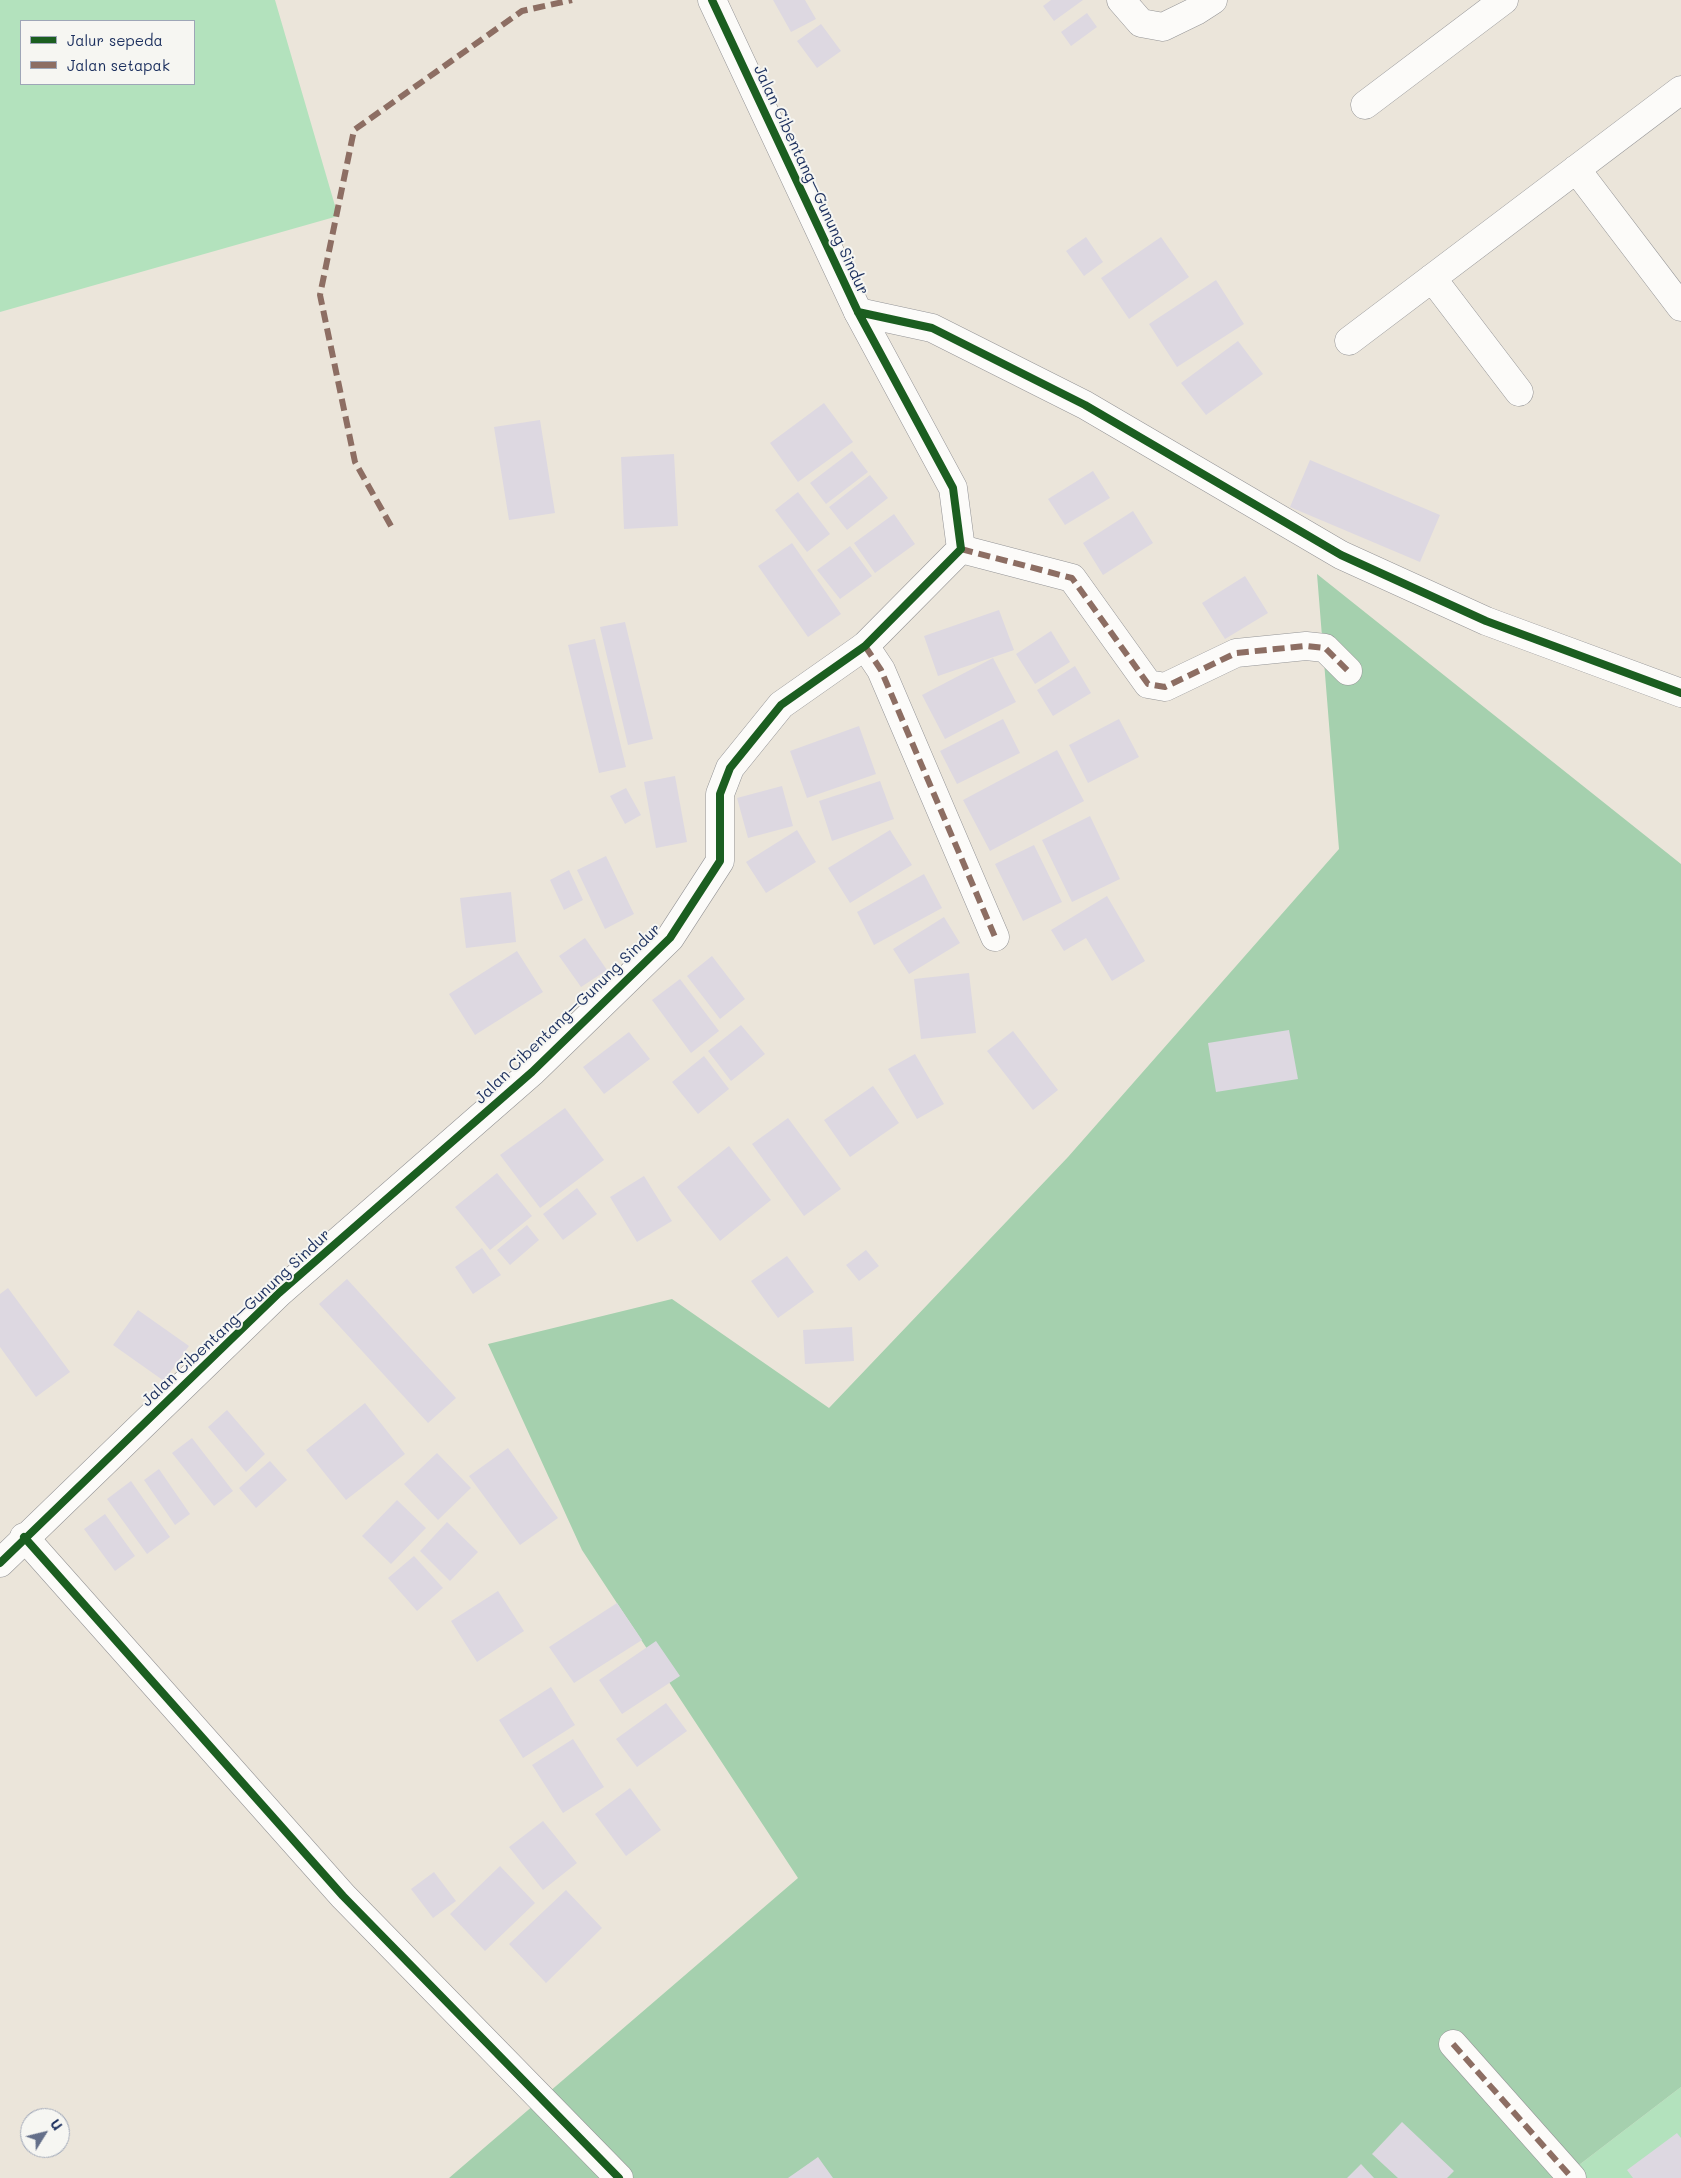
<!DOCTYPE html>
<meta charset="utf-8">
<style>
body{margin:0}
#map{position:relative;width:1681px;height:2178px;overflow:hidden;background:#ebe5da;font-family:Mali,sans-serif}
canvas{display:block}
.legend{position:absolute;left:20px;top:20px;width:175px;height:65px;box-sizing:border-box;background:#f6f6f2;border:1px solid #9ea6b7;margin:0;padding:6px 9px;list-style:none;font-size:15px;color:#1b2f5e}
.legend li{display:flex;align-items:center;gap:10px;height:25px}
.legend b{width:25px;border:1px solid #9ea6b7}
.north{position:absolute;left:20px;top:2108px;width:50px;height:50px;box-sizing:border-box;background:#f6f6f2;border:1px solid #9ea6b7;border-radius:50%;rotate:54deg;font-size:14px;font-weight:700;line-height:20px;text-align:center;color:#1b2f5e}
.north::after{content:'';display:block;margin:auto;width:18px;height:22px;background:#646f89;clip-path:polygon(50% 0,100% 100%,50% 72%,0 100%)}
</style>
<div id="map">
<canvas width="1681" height="2178"></canvas>
<ul class="legend">
<li><b style="height:6px;background:#1b5e20"></b>Jalur sepeda</li>
<li><b style="height:6px;background:#8d6e63"></b>Jalan setapak</li>
</ul>
<div class="north">U</div>
</div>
<script>
const ctx = document.querySelector('canvas').getContext('2d');
ctx.lineJoin = 'round';
function paint(path, color) {
  ctx.fillStyle = color;
  ctx.fill(path, 'evenodd');
}
function shape(rows) {
  const path = new Path2D();
  for (const r of rows) {
    path.moveTo(r[0], r[1]);
    for (let i = 2; i < r.length; i += 2) path.lineTo(r[i], r[i + 1]);
  }
  return path;
}
function strokePath(path, color, width, dash) {
  ctx.strokeStyle = color;
  ctx.lineWidth = width;
  ctx.lineCap = dash ? 'butt' : 'round';
  ctx.setLineDash(dash || []);
  ctx.stroke(path);
}
function label(font, color, halo, rows, align = 'center') {
  ctx.font = font + ' Mali,sans-serif';
  ctx.lineWidth = 4;
  ctx.setLineDash([]);
  ctx.textBaseline = 'middle';
  ctx.strokeStyle = halo;
  ctx.fillStyle = color;
  for (const [text, x, y, turn = 0] of rows) {
    ctx.save();
    ctx.translate(x, y);
    ctx.rotate((+turn || 0) * Math.PI / 180);
    ctx.textAlign = isNaN(turn) ? turn : align;
    if (halo) ctx.strokeText(text, 0, 0);
    ctx.fillText(text, 0, 0);
    ctx.restore();
  }
}
paint(shape([
 [0,0,275,0,338,216,0,312],
 [21,21,194,21,194,84,21,84],
 [1681,2087,1681,2178,1562,2178]
]), '#b3e2bd');
paint(shape([
 [1317,574,1681,864,1681,2087,1562,2178,449,2178,798,1878,582,1550,488,1344,672,1299,829,1408,1068,1157,1339,849]
]), '#a5d0ae');
paint(shape([
 [773,0,805,0,816,19,791,32],
 [1051,0,1083,0,1054,21,1043,6],
 [1087,13,1097,27,1071,46,1061,32],
 [821,24,841,51,817,68,797,41],
 [1086,237,1103,262,1084,276,1066,251],
 [1161,237,1189,277,1129,319,1101,278],
 [1216,280,1244,324,1177,367,1149,324],
 [1238,341,1263,374,1206,415,1181,383],
 [824,403,853,442,798,482,770,443],
 [540,420,555,513,509,520,494,427],
 [852,451,868,472,826,504,810,483],
 [674,454,678,526,624,529,621,457],
 [1310,460,1440,515,1420,562,1290,507],
 [1093,471,1110,498,1065,525,1048,499],
 [870,475,888,498,847,530,829,507],
 [798,492,830,534,807,552,775,510],
 [1133,511,1153,543,1103,575,1083,543],
 [894,514,915,544,875,573,854,543],
 [792,543,841,614,808,637,758,566],
 [850,546,872,576,840,599,817,570],
 [1245,576,1268,613,1225,639,1202,603],
 [999,610,1014,650,938,676,924,636],
 [625,622,653,739,628,745,600,627],
 [1051,631,1070,662,1035,684,1016,654],
 [595,639,626,767,599,773,568,645],
 [993,658,1016,702,945,739,922,695],
 [1075,666,1091,693,1053,716,1037,690],
 [1003,719,1020,753,957,784,940,751],
 [1119,719,1139,757,1088,783,1069,745],
 [859,726,876,774,807,798,790,751],
 [1057,750,1084,801,990,851,963,800],
 [675,776,687,842,656,848,644,782],
 [880,781,894,819,832,841,819,801],
 [782,786,793,826,748,838,737,798],
 [626,788,641,815,625,824,610,796],
 [1090,816,1120,879,1072,902,1042,840],
 [797,830,816,862,766,893,746,862],
 [890,830,912,865,850,903,828,868],
 [1034,845,1062,902,1023,921,995,864],
 [606,856,634,914,605,929,577,870],
 [569,870,583,900,564,910,550,880],
 [924,874,942,908,874,945,857,912],
 [511,892,516,942,466,948,460,898],
 [1107,896,1145,961,1112,981,1086,938,1064,951,1051,930],
 [944,917,960,943,909,974,893,949],
 [585,938,607,970,581,987,559,956],
 [517,951,543,992,475,1035,449,994],
 [712,956,745,999,720,1019,687,976],
 [969,973,976,1033,921,1039,914,979],
 [680,979,719,1031,691,1053,652,1000],
 [741,1025,765,1054,731,1081,708,1051],
 [1289,1030,1298,1079,1216,1092,1208,1043],
 [1013,1031,1058,1090,1033,1110,987,1051],
 [629,1032,650,1059,604,1094,583,1067],
 [915,1054,944,1104,917,1119,888,1069],
 [704,1056,729,1089,698,1114,672,1082],
 [873,1086,899,1123,850,1157,824,1120],
 [565,1108,604,1160,540,1208,500,1155],
 [788,1118,841,1189,804,1216,752,1144],
 [729,1146,771,1200,720,1241,677,1187],
 [497,1173,532,1216,490,1250,455,1207],
 [644,1176,672,1221,637,1242,610,1197],
 [577,1188,597,1214,563,1240,543,1214],
 [527,1225,539,1240,510,1265,497,1250],
 [482,1248,501,1275,473,1294,455,1267],
 [866,1250,879,1266,859,1281,846,1265],
 [787,1256,814,1292,778,1318,751,1281],
 [347,1279,456,1398,428,1423,319,1304],
 [8,1288,70,1372,36,1397,0,1347,0,1294],
 [138,1310,189,1346,164,1381,113,1345],
 [852,1327,854,1361,805,1364,803,1330],
 [365,1403,405,1454,346,1500,306,1450],
 [227,1410,265,1454,246,1472,208,1427],
 [192,1438,233,1491,214,1506,172,1453],
 [508,1448,558,1518,520,1545,469,1476],
 [437,1453,471,1488,438,1520,404,1484],
 [270,1461,287,1480,256,1508,239,1488],
 [159,1469,190,1514,175,1525,144,1480],
 [131,1481,170,1537,147,1554,107,1499],
 [397,1500,426,1528,391,1564,362,1536],
 [105,1514,135,1556,115,1571,84,1529],
 [447,1522,478,1552,450,1581,420,1551],
 [414,1556,443,1588,417,1611,388,1578],
 [498,1591,524,1631,477,1662,451,1621],
 [617,1603,642,1640,574,1683,549,1647],
 [656,1641,680,1676,622,1714,599,1680],
 [551,1687,575,1725,523,1758,499,1720],
 [666,1703,687,1731,637,1767,616,1739],
 [573,1739,604,1787,563,1813,532,1765],
 [630,1788,661,1830,626,1856,595,1814],
 [543,1821,577,1863,543,1890,509,1847],
 [500,1866,535,1903,485,1951,450,1914],
 [434,1872,456,1901,433,1918,411,1889],
 [566,1890,602,1928,546,1983,509,1944],
 [1402,2122,1454,2171,1447,2178,1398,2178,1372,2154],
 [1677,2133,1681,2138,1681,2178,1633,2178,1627,2170],
 [818,2157,833,2178,788,2178],
 [1361,2164,1374,2178,1347,2178]
]), '#ddd8e1');
const minor = shape([
 [1121,0,1141,23,1163,27,1196,11,1213,0],
 [1365,105,1504,0],
 [1576,169,1681,307],
 [1432,278,1519,392],
 [858,312,932,328,1085,405,1341,555,1486,621,1681,693],
 [1349,341,1681,90],
 [961,549,1072,578,1148,684,1165,687,1236,653,1306,646,1325,648,1348,671],
 [865,646,881,670,995,937],
 [24,1537,343,1896,619,2178],
 [1453,2044,1572,2178]
]);
const tertiary = shape([
 [0,1563,279,1293,532,1072,670,938,720,861,720,794,730,768,781,705,865,646,961,549,953,488,858,312,712,0]
]);
strokePath(minor, '#949496', 29);
strokePath(tertiary, '#949496', 29);
strokePath(minor, '#fcfbf9', 28);
strokePath(tertiary, '#fcfbf9', 28);
strokePath(shape([
 [391,526,355,462,320,295,354,130,522,11,572,0],
 [961,549,1072,578,1148,684,1165,687,1236,653,1306,646,1325,648,1348,671],
 [865,646,881,670,995,937],
 [1453,2044,1572,2178]
]), '#8d6e63', 6, [12, 6]);
strokePath(shape([
 [858,312,932,328,1085,405,1341,555,1486,621,1681,693],
 [24,1537,343,1896,619,2178],
 [0,1563,279,1293,532,1072,670,938,720,861,720,794,730,768,781,705,865,646,961,549,953,488,858,312,712,0]
]), '#1b5e20', 8);
label('16px', '#1b2f5e', '#f6f6f2', [
 ["Jalan Cibentang–Gunung Sindur",811,180,65],
 ["Jalan Cibentang–Gunung Sindur",568,1014,-44],
 ["Jalan Cibentang–Gunung Sindur",236,1318,-43]
]);
</script>
